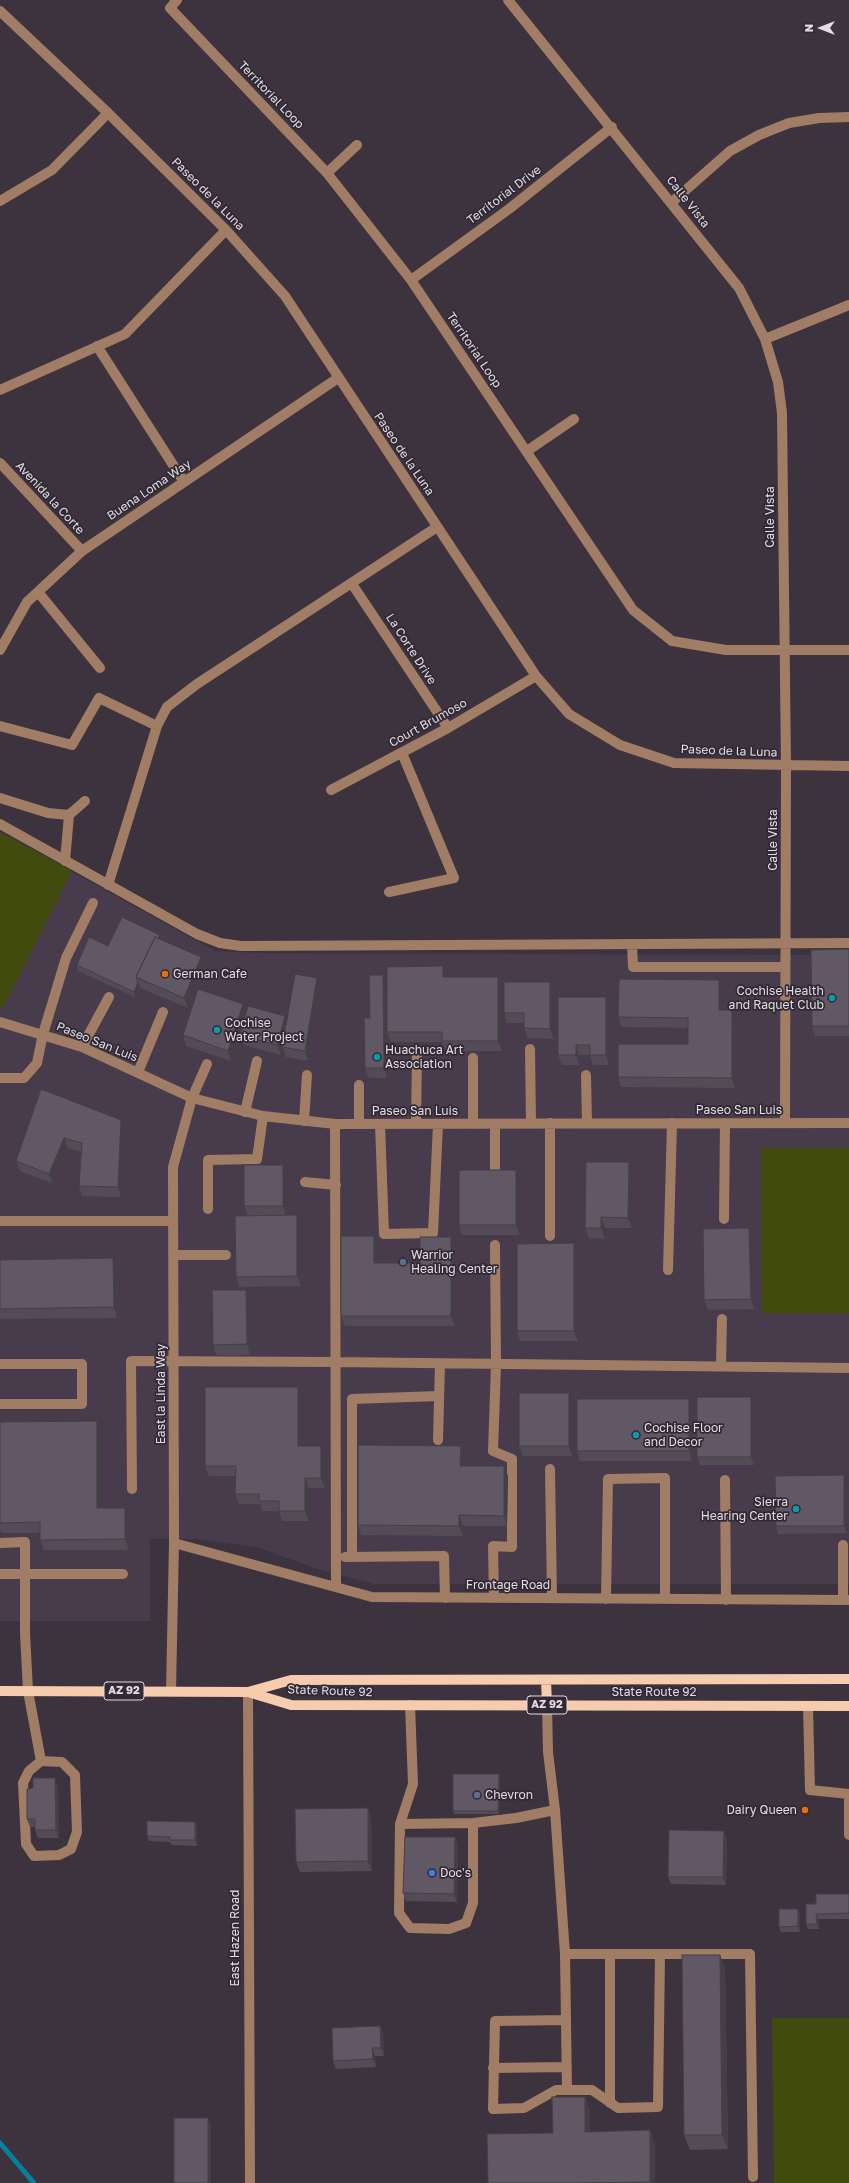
<!DOCTYPE html>
<style>
body{margin:0}
#map{position:relative;width:849px;height:2183px;overflow:hidden;background:#3c333f;font-family:"Golos Text",sans-serif}
canvas{display:block}
.north{position:absolute;left:801px;top:8px;width:40px;height:40px;-webkit-text-stroke:3px #312934;paint-order:stroke;rotate:270deg;font-size:11px;font-weight:700;line-height:16px;text-align:center;color:#e2dce4}
.north::after{content:'';display:block;margin:auto;width:14px;height:18px;background:#e2dce4;clip-path:polygon(50% 0,100% 100%,50% 72%,0 100%)}
</style>
<div id="map">
<canvas width="849" height="2183"></canvas>
<div class="north">N</div>
</div>
<script>
const ctx = document.querySelector('canvas').getContext('2d');
ctx.lineJoin = 'round';
function paint(path, color) {
  ctx.fillStyle = color;
  ctx.fill(path, 'evenodd');
}
function shape(rows) {
  const path = new Path2D();
  for (const r of rows) {
    path.moveTo(r[0], r[1]);
    for (let i = 2; i < r.length; i += 2) path.lineTo(r[i], r[i + 1]);
  }
  return path;
}
function strokePath(path, color, width, dash) {
  ctx.strokeStyle = color;
  ctx.lineWidth = width;
  ctx.lineCap = dash ? 'butt' : 'round';
  ctx.setLineDash(dash || []);
  ctx.stroke(path);
}
function label(font, color, halo, rows, align = 'center') {
  ctx.font = font + ' "Golos Text",sans-serif';
  ctx.lineWidth = 3.5;
  ctx.setLineDash([]);
  ctx.textBaseline = 'middle';
  ctx.strokeStyle = halo;
  ctx.fillStyle = color;
  for (const [text, x, y, turn = 0] of rows) {
    ctx.save();
    ctx.translate(x, y);
    ctx.rotate((+turn || 0) * Math.PI / 180);
    ctx.textAlign = isNaN(turn) ? turn : align;
    if (halo) ctx.strokeText(text, 0, 0);
    ctx.fillText(text, 0, 0);
    ctx.restore();
  }
}
paint(shape([
 [0,832,215,951,260,953,849,955,849,1584,374,1584,317,1569,257,1547,194,1539,150,1539,150,1621,0,1621]
]), '#483b4c');
paint(shape([
 [0,832,72,871,3,1008,0,1007],
 [761,1148,849,1148,849,1313,762,1313],
 [772,2018,849,2018,849,2183,774,2183]
]), '#424b0e');
strokePath(shape([
 [0,2143,34,2183]
]), '#04819e', 5);
strokePath(shape([
 [177,0,170,8,327,173,411,280,633,610,672,641,726,650,849,650],
 [508,0,739,288,765,339,778,382,782,413,786,766,785,1122],
 [0,11,108,113,226,230,285,296,536,676,569,714,620,745,674,763,849,766],
 [327,173,357,145],
 [0,201,52,170,108,113],
 [671,203,730,151,759,135,789,123,819,118,849,117],
 [411,280,509,209,612,127],
 [765,339,849,305],
 [97,346,184,482],
 [0,390,125,334,226,230],
 [527,451,574,419],
 [0,463,82,551],
 [352,584,448,728],
 [38,592,100,668],
 [0,650,27,602,82,551,338,378],
 [0,726,72,745,99,698,157,726],
 [331,790,448,728,536,676],
 [0,798,48,813,69,815,85,801],
 [0,824,197,934,220,943,241,946,849,943],
 [65,861,69,815],
 [108,885,157,726,167,707,197,684,437,527],
 [389,892,454,878,402,753],
 [632,944,633,967,785,967],
 [0,1022,82,1047,192,1098,263,1116,335,1124,849,1123],
 [82,1047,109,997],
 [530,1049,531,1123],
 [473,1058,473,1124],
 [138,1072,163,1012],
 [586,1075,587,1123],
 [0,1078,24,1078,37,1063,43,1034,66,958,93,903],
 [245,1112,257,1061],
 [304,1121,307,1075],
 [335,1124,336,1587],
 [359,1124,359,1085],
 [380,1124,384,1234,433,1233,438,1124],
 [416,1124,417,1053],
 [495,1171,495,1124],
 [305,1182,336,1185],
 [208,1209,208,1160,257,1159,263,1116],
 [724,1219,725,1123],
 [0,1221,173,1221],
 [550,1236,550,1123],
 [173,1255,226,1255],
 [668,1270,672,1123],
 [0,1364,82,1364,82,1404,0,1404],
 [721,1366,722,1319],
 [438,1440,440,1363],
 [550,1469,552,1598],
 [725,1480,726,1600],
 [132,1489,131,1361,336,1362,849,1368],
 [0,1543,25,1542,25,1633,28,1691,41,1761,29,1771,23,1783,26,1844,34,1856,59,1855,71,1849,77,1832,75,1775,62,1762,41,1761],
 [174,1543,372,1597,849,1600],
 [843,1545,843,1600],
 [345,1557,444,1556,445,1598],
 [352,1557,352,1399,439,1396],
 [0,1574,123,1574],
 [494,1598,493,1546,512,1547,512,1459,493,1451,496,1364,495,1245],
 [606,1599,608,1479,665,1478,665,1599],
 [171,1691,174,1543,173,1167,192,1098,207,1064],
 [248,1692,250,2183],
 [410,1705,413,1784,400,1824,399,1913,410,1928,449,1929,466,1923,473,1903,473,1823],
 [547,1705,548,1752,555,1810,565,1954,567,2090],
 [808,1706,810,1790,849,1794],
 [849,1794,849,1835],
 [400,1824,473,1823,516,1818,555,1810],
 [565,1954,750,1954,753,2177],
 [566,2020,495,2021,493,2109,524,2108,556,2090,592,2090,618,2108,658,2107,660,1954],
 [493,2068,566,2067],
 [610,2103,610,1954]
]), '#a17d65', 10);
strokePath(shape([
 [546,1680,547,1705],
 [0,1691,248,1692,291,1705,849,1706],
 [248,1692,291,1680,849,1679]
]), '#f7cbad', 10);
paint(shape([
 [160,935,162,940,205,967,188,1008,140,988,135,997,78,971,77,965,108,946],
 [849,949,849,1036,815,1036,812,1026],
 [443,966,447,977,502,987,502,1051,446,1051,442,1042,391,1042,387,1032],
 [383,975,386,985,387,1078,369,1078,365,1068,370,1018],
 [317,978,321,988,308,1061,286,1057,283,1048,281,1055,244,1045,240,1035,242,1031,231,1061,186,1046,183,1035,243,1004,246,1012,287,1021],
 [719,980,723,990,723,1010,732,1010,736,1020,735,1088,621,1087,618,1077,688,1044,688,1028,622,1027,618,1017],
 [554,992,554,1039,528,1038,524,1028,524,1023,507,1023,504,1013],
 [609,1007,609,1065,593,1065,590,1055,579,1055,579,1065,562,1065,558,1055],
 [41,1089,125,1130,121,1197,82,1196,79,1186,81,1152,68,1148,53,1184,20,1171,16,1161],
 [283,1165,286,1175,286,1215,297,1215,301,1225,301,1286,239,1287,236,1277,248,1216,244,1206],
 [632,1172,632,1228,605,1228,605,1239,589,1238,585,1228],
 [520,1180,520,1235,462,1235,459,1225],
 [749,1228,753,1238,754,1309,708,1310,704,1300],
 [374,1236,377,1246,377,1263,420,1263,451,1237,455,1247,455,1326,345,1326,341,1316],
 [574,1243,578,1254,578,1341,520,1341,517,1331],
 [0,1260,116,1269,117,1318,0,1319],
 [246,1290,250,1300,250,1355,216,1355,213,1345],
 [302,1397,302,1446,321,1446,325,1456,325,1488,309,1488,309,1521,282,1521,279,1511,262,1511,260,1504,239,1504,235,1494,235,1476,209,1476,205,1466],
 [751,1397,754,1405,754,1465,700,1465,697,1457],
 [572,1403,572,1456,523,1456,519,1446],
 [692,1409,692,1461,580,1461,577,1451],
 [0,1422,100,1431,101,1508,128,1519,129,1550,44,1550,40,1540,40,1533,1,1533,0,1529],
 [461,1446,464,1456,464,1466,504,1466,508,1476,507,1526,463,1526,463,1536,361,1535,358,1525],
 [847,1483,847,1533,778,1534,776,1526],
 [500,1777,499,1814,454,1814,453,1811],
 [58,1786,59,1838,38,1838,35,1830,35,1827,30,1827,27,1819,33,1788],
 [368,1808,371,1818,372,1871,300,1872,296,1862],
 [197,1827,197,1846,172,1845,170,1842,149,1841,147,1836],
 [455,1837,458,1845,457,1902,406,1901,403,1893],
 [727,1839,726,1885,671,1884,668,1877],
 [849,1894,849,1919,818,1919,819,1929,808,1929,806,1924,816,1904],
 [800,1914,800,1932,781,1932,779,1927],
 [720,1955,725,1969,728,2149,690,2150,684,2135],
 [380,2026,383,2034,384,2056,375,2056,376,2067,336,2069,333,2061],
 [585,2097,590,2111,590,2132,650,2130,655,2145,655,2183,488,2183,553,2133]
]), '#534c57');
paint(shape([
 [160,935,162,940,143,980,140,979],
 [201,957,205,967,188,1008,184,998],
 [443,966,447,977,447,988,443,977],
 [383,975,386,985,387,1078,384,1068],
 [498,977,502,987,502,1051,498,1041],
 [317,978,321,988,308,1061,305,1051],
 [719,980,723,990,723,1020,719,1010],
 [138,982,140,988,135,997,134,992],
 [550,982,554,992,554,1039,550,1029],
 [606,997,609,1007,609,1065,606,1055],
 [243,1004,247,1014,231,1061,228,1051],
 [732,1010,736,1020,735,1088,732,1078],
 [285,1016,288,1026,282,1047,283,1048,281,1055,277,1045],
 [576,1045,579,1055,579,1065,576,1055],
 [121,1120,125,1130,121,1197,118,1187],
 [64,1138,68,1148,53,1184,49,1174],
 [629,1162,632,1172,632,1228,628,1218],
 [283,1165,286,1175,286,1216,283,1206],
 [516,1170,520,1180,520,1235,516,1225],
 [297,1215,301,1225,301,1286,297,1276],
 [601,1217,605,1228,605,1239,601,1228],
 [749,1228,753,1238,754,1309,751,1299],
 [374,1236,377,1246,377,1274,374,1263],
 [451,1237,455,1247,455,1326,451,1316],
 [574,1243,578,1254,578,1341,574,1331],
 [113,1258,116,1269,117,1318,114,1307],
 [246,1290,250,1300,250,1355,247,1344],
 [298,1387,302,1397,302,1456,298,1446],
 [569,1393,572,1403,572,1456,569,1446],
 [751,1397,754,1405,754,1465,751,1457],
 [689,1399,692,1409,692,1461,689,1451],
 [97,1421,100,1431,101,1519,97,1508],
 [321,1446,325,1456,325,1488,321,1478],
 [461,1446,464,1456,464,1476,460,1466],
 [504,1466,508,1476,507,1526,504,1516],
 [844,1475,847,1483,847,1533,844,1526],
 [305,1478,309,1488,309,1521,305,1511],
 [125,1508,128,1519,129,1550,125,1539],
 [459,1515,463,1526,463,1536,459,1526],
 [499,1774,500,1777,499,1814,498,1811],
 [55,1778,58,1786,59,1838,56,1830],
 [368,1808,371,1818,372,1871,368,1861],
 [195,1822,197,1827,197,1846,195,1840],
 [724,1831,727,1839,726,1885,723,1877],
 [455,1837,458,1845,457,1902,454,1894],
 [798,1909,800,1914,800,1932,798,1926],
 [816,1914,818,1919,819,1929,817,1924],
 [720,1955,725,1969,728,2149,722,2135],
 [380,2026,383,2034,384,2056,381,2048],
 [372,2048,375,2056,376,2067,373,2059],
 [585,2097,590,2111,590,2146,585,2132],
 [208,2118,211,2126,211,2183,208,2183],
 [650,2130,655,2145,655,2183,651,2183,650,2182]
]), '#443e47');
const building = shape([
 [122,917,160,935,158,939,155,937,136,977,138,982,134,992,77,965,89,937,108,946,122,917],
 [155,937,201,957,184,998,136,977,155,937],
 [849,949,849,1026,812,1026,811,950,849,949],
 [443,966,443,977,498,977,498,1041,442,1041,442,1032,387,1032,387,967,443,966],
 [295,974,317,978,305,1051,282,1047,295,974],
 [369,975,383,975,384,1068,365,1068,364,1018,370,1018,369,975],
 [619,979,719,980,719,1010,732,1010,732,1078,618,1077,618,1044,688,1044,688,1018,618,1017,619,979],
 [504,982,550,982,550,1029,524,1028,524,1013,504,1013,504,982],
 [198,989,243,1004,228,1051,183,1035,198,989],
 [558,997,606,997,606,1055,590,1055,590,1045,576,1045,576,1055,558,1055,558,997],
 [248,1006,285,1016,277,1045,240,1035,248,1006],
 [41,1089,121,1120,118,1187,79,1186,82,1143,64,1138,49,1174,16,1161,41,1089],
 [586,1162,629,1162,628,1218,601,1217,601,1228,585,1228,586,1162],
 [244,1165,283,1165,283,1206,244,1206,244,1165],
 [459,1170,516,1170,516,1225,459,1225,459,1170],
 [297,1215,297,1276,236,1277,235,1216,297,1215],
 [749,1228,751,1299,704,1300,703,1229,749,1228],
 [341,1236,374,1236,374,1263,420,1263,420,1237,451,1237,451,1316,341,1316,341,1236],
 [574,1243,574,1331,517,1331,517,1244,574,1243],
 [113,1258,114,1307,0,1309,0,1260,113,1258],
 [212,1290,246,1290,247,1344,213,1345,212,1290],
 [205,1387,298,1387,298,1446,321,1446,321,1478,305,1478,305,1511,279,1511,279,1501,259,1501,259,1494,235,1494,236,1466,205,1466,205,1387],
 [519,1393,569,1393,569,1446,519,1446,519,1393],
 [697,1397,751,1397,751,1457,697,1457,697,1397],
 [577,1399,689,1399,689,1451,577,1451,577,1399],
 [97,1421,97,1508,125,1508,125,1539,40,1540,40,1522,0,1523,0,1422,97,1421],
 [358,1445,461,1446,460,1466,504,1466,504,1516,459,1515,459,1526,358,1525,358,1445],
 [844,1475,844,1526,776,1526,775,1476,844,1475],
 [453,1774,499,1774,498,1811,453,1811,453,1774],
 [33,1778,55,1778,56,1830,35,1830,35,1819,27,1819,27,1789,33,1788,33,1778],
 [368,1808,368,1861,296,1862,295,1809,368,1808],
 [147,1821,195,1822,195,1840,170,1840,170,1837,147,1836,147,1821],
 [669,1830,724,1831,723,1877,668,1877,669,1830],
 [405,1837,455,1837,454,1894,403,1893,405,1837],
 [816,1894,849,1894,849,1913,816,1914,817,1924,806,1924,806,1904,816,1904,816,1894],
 [779,1909,798,1909,798,1926,779,1927,779,1909],
 [682,1955,720,1955,722,2135,684,2135,682,1955],
 [380,2026,381,2048,372,2048,373,2059,333,2061,332,2028,380,2026],
 [552,2097,585,2097,585,2132,650,2130,650,2182,576,2183,488,2183,487,2134,553,2133,552,2097],
 [174,2118,208,2118,208,2183,174,2183,174,2118]
]);
paint(building, '#615865');
strokePath(building, '#443e47', 1);
for (const [x, y, r, color] of [
 [165,974,4,"#e8710a"],
 [832,998,4,"#0f9aa8"],
 [217,1030,4,"#0f9aa8"],
 [377,1057,4,"#0f9aa8"],
 [403,1262,4,"#5c6f8a"],
 [636,1435,4,"#0f9aa8"],
 [796,1509,4,"#0f9aa8"],
 [477,1795,4,"#5c6f8a"],
 [805,1810,4,"#e8710a"],
 [432,1873,4,"#3f7fe0"]
]) {
  const dot = new Path2D();
  dot.arc(x, y, r, 0, 2 * Math.PI);
  ctx.fillStyle = color;
  ctx.fill(dot);
  strokePath(dot, '#312934', 1.5);
}
for (const [x, y, w] of [
 [124,1691,40],
 [547,1705,40]
]) {
  const box = new Path2D();
  box.roundRect(x - w / 2, y - 9, w, 18, 3);
  ctx.fillStyle = '#312934';
  ctx.fill(box);
  strokePath(box, '#e2dce4', 1);
}
label('bold 11px', '#e2dce4', null, [
 ["AZ 92",124,1691],
 ["AZ 92",547,1705]
]);
label('12px', '#e2dce4', '#312934', [
 ["Territorial Loop",271,95,46],
 ["Paseo de la Luna",208,194,45],
 ["Territorial Drive",504,195,-37],
 ["Calle Vista",688,202,52],
 ["Territorial Loop",474,350,56],
 ["Paseo de la Luna",404,454,56],
 ["Buena Loma Way",149,490,-34],
 ["Avenida la Corte",50,498,47],
 ["Calle Vista",770,517,-90],
 ["La Corte Drive",411,649,57],
 ["Court Brumoso",428,723,-29],
 ["Paseo de la Luna",729,751,2],
 ["Calle Vista",773,840,-90],
 ["Paseo San Luis",97,1042,22],
 ["Paseo San Luis",739,1110],
 ["Paseo San Luis",415,1111],
 ["East la Linda Way",161,1394,-90],
 ["Frontage Road",508,1585],
 ["State Route 92",330,1691,2],
 ["State Route 92",654,1692],
 ["East Hazen Road",235,1938,-90]
]);
label('12px', '#e2dce4', '#312934', [
 ["German Cafe",173,974],
 ["Cochise Health",824,991,"right"],
 ["and Raquet Club",824,1005,"right"],
 ["Cochise",225,1023],
 ["Water Project",225,1037],
 ["Huachuca Art",385,1050],
 ["Association",385,1064],
 ["Warrior",411,1255],
 ["Healing Center",411,1269],
 ["Cochise Floor",644,1428],
 ["and Decor",644,1442],
 ["Sierra",788,1502,"right"],
 ["Hearing Center",788,1516,"right"],
 ["Chevron",485,1795],
 ["Dairy Queen",797,1810,"right"],
 ["Doc's",440,1873]
], 'left');
</script>
